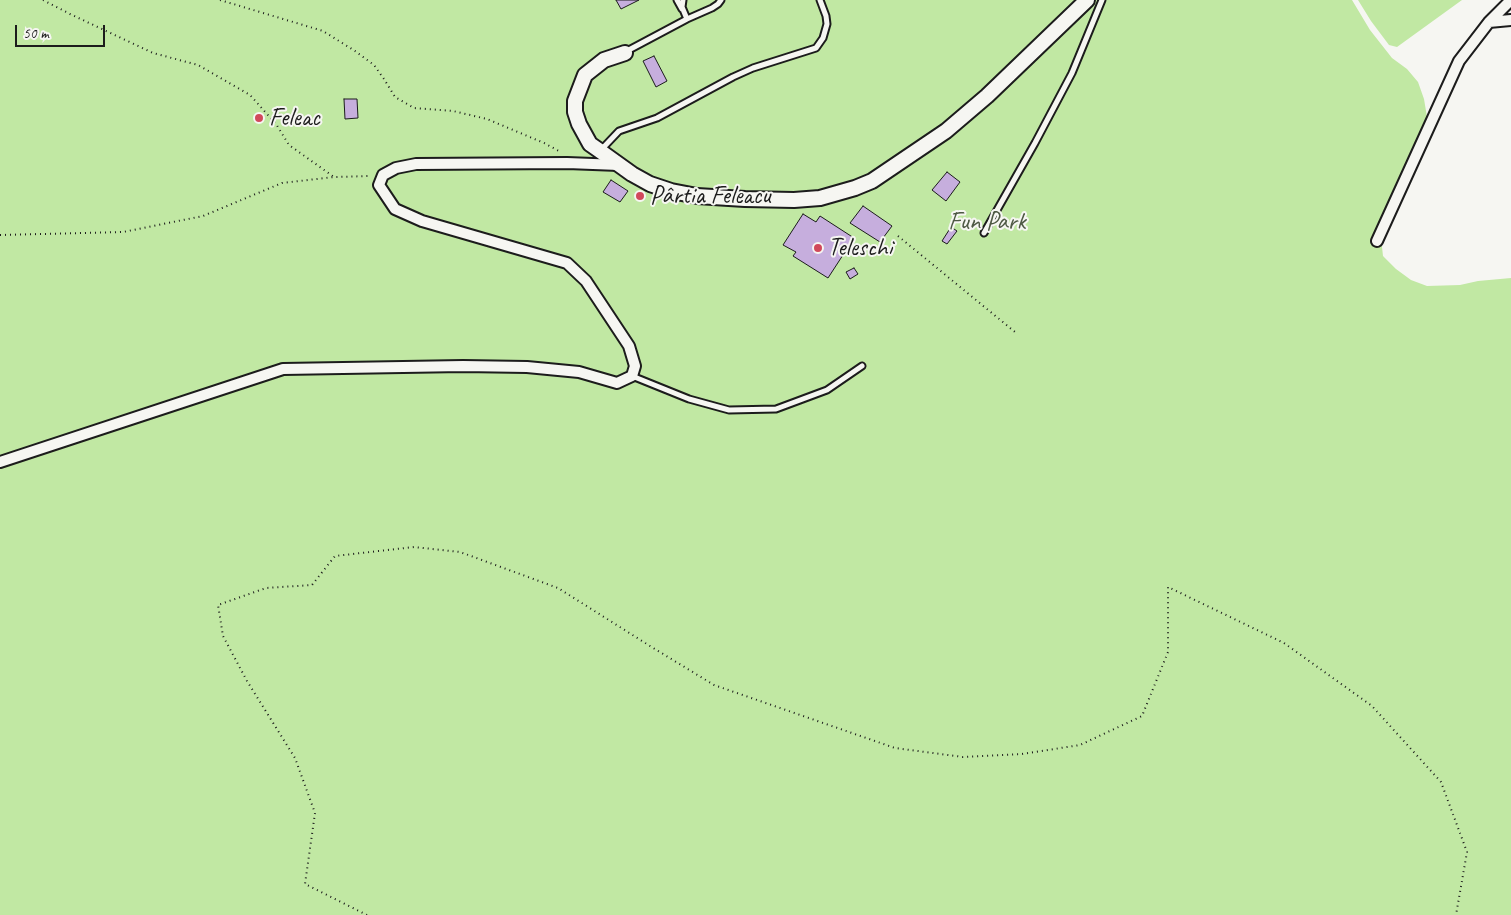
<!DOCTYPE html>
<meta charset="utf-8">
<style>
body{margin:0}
#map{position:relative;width:1511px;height:915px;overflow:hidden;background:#f6f6f2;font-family:Caveat,sans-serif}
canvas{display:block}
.scale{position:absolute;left:15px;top:25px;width:90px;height:22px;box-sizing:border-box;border:2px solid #1c1c1c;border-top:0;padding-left:6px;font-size:15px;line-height:18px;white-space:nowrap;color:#1c1c1c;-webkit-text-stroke:4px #f6f6f2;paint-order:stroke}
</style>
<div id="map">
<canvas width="1511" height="915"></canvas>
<div class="scale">50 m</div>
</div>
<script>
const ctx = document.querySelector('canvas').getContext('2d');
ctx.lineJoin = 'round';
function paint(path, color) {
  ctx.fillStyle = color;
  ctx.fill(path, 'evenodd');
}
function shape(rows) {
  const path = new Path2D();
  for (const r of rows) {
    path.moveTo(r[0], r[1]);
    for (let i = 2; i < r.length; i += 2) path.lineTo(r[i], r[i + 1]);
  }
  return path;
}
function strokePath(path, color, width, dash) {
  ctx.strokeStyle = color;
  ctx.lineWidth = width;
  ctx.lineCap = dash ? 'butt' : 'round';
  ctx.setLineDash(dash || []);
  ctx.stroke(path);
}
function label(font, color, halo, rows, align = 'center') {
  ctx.font = font + ' Caveat,sans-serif';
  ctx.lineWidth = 4;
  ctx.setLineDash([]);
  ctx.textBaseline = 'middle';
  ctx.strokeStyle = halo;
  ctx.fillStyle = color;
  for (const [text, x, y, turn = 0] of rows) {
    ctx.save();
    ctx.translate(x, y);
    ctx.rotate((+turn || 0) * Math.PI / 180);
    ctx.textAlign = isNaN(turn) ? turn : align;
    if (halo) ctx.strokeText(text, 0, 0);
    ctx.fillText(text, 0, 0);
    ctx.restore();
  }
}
paint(shape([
 [0,0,1352,0,1370,30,1392,58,1407,69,1418,82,1424,99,1427,117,1422,136,1381,238,1383,256,1396,269,1411,280,1427,286,1460,285,1478,281,1511,278,1511,915,0,915],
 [1358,0,1462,0,1397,47,1389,45,1371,21]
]), '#c1e8a3');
const building = shape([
 [616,0,639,0,621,9,616,0],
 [654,56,667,81,656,87,643,61,654,56],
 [344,99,357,99,358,118,345,119,344,99],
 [947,172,960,182,946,201,932,190,947,172],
 [611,180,628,191,620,202,603,192,611,180],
 [863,206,892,226,880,242,850,223,863,206],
 [803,214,816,222,820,216,854,238,828,278,793,256,796,252,783,245,803,214],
 [951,227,957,231,947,244,942,241,951,227],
 [854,268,858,274,850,279,846,272,854,268]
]);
paint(building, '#c6aedd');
strokePath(building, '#1c1c1c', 1);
const lane = shape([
 [677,0,682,9],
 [683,0,682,7,687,19],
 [625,52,687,19,712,8,718,4,721,0],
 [600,151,619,131,657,118,733,77,753,68,816,48,823,38,827,24,826,16,820,0],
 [984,233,1035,143,1072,73,1102,0],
 [632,376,689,399,729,410,776,409,827,390,862,366]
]);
const street = shape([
 [1489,22,1511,20],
 [1377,241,1459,61,1489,22,1511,0],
 [0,462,283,369,463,366,527,367,579,372,617,383,632,376,635,366,629,346,586,281,567,263,422,221,395,209,379,185,383,175,396,168,416,164,567,163,619,165]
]);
const secondary = shape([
 [625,53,604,60,585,75,575,101,575,112,579,124,590,144,600,151,632,174,650,184,671,191,697,196,745,199,794,200,820,198,855,188,872,181,946,131,987,96,1087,0]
]);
strokePath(lane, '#1c1c1c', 9);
strokePath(street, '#1c1c1c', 14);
strokePath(secondary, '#1c1c1c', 18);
strokePath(shape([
 [43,0,70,14,153,53,198,65,250,95,276,124,289,145,334,177],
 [220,0,323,31,355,51,374,65,384,79,395,97,414,108,453,111,487,119,544,143,559,151],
 [0,235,123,232,203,216,282,183,334,177,370,176],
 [898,236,1015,332],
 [367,915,305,884,315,813,295,758,247,681,223,636,218,605,266,588,312,585,335,556,414,547,460,552,558,588,650,646,714,685,895,748,963,757,1022,754,1080,745,1142,716,1168,652,1168,587,1284,643,1372,706,1441,782,1467,852,1456,915]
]), '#1c1c1c', 2, [1, 4]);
strokePath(lane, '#f6f6f2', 5);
strokePath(street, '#f6f6f2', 10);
strokePath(secondary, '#f6f6f2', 14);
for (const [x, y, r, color] of [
 [259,118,5,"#d1495b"],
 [640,196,5,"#d1495b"],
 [818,248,5,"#d1495b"]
]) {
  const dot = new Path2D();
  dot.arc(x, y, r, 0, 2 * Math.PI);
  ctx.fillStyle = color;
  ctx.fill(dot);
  strokePath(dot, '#f6f6f2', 2);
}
label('25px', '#1c1c1c', '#f6f6f2', [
 ["Feleac",269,118],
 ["Pârtia Feleacu",650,196],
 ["Teleschi",828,248]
], 'left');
label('25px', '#4e5944', '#f6f6f2', [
 ["Fun Park",987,222]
]);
</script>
